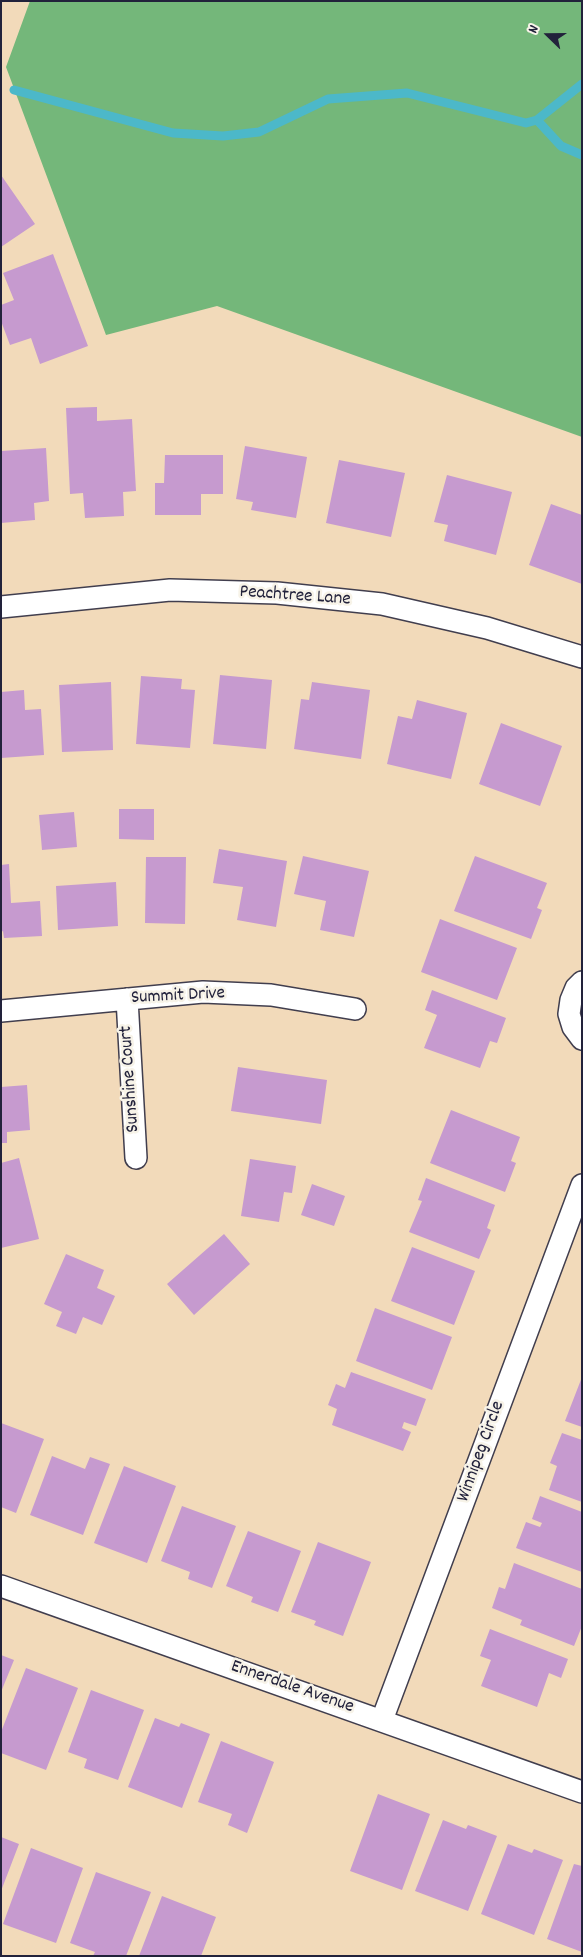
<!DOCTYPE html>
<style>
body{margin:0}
#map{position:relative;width:583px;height:1957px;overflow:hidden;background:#f2daba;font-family:Dekko,sans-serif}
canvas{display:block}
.frame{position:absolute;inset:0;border:2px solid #22223b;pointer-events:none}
.north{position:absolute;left:523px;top:10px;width:50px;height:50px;-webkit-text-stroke:4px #f7f3e8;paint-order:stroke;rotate:292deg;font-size:14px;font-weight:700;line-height:20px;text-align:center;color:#22223b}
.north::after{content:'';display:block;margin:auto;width:18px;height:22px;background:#22223b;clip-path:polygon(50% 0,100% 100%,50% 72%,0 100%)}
</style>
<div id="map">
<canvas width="583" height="1957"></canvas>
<div class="frame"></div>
<div class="north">N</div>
</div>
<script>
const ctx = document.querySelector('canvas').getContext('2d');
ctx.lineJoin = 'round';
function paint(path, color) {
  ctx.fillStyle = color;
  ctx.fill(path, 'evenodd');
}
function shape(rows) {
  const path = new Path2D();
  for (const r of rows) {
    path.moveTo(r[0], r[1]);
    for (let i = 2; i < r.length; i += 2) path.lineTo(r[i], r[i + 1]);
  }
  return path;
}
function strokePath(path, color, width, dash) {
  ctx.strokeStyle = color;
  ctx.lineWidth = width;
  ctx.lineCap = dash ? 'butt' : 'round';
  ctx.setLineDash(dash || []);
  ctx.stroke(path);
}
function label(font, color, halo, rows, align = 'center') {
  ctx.font = font + ' Dekko,sans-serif';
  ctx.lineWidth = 5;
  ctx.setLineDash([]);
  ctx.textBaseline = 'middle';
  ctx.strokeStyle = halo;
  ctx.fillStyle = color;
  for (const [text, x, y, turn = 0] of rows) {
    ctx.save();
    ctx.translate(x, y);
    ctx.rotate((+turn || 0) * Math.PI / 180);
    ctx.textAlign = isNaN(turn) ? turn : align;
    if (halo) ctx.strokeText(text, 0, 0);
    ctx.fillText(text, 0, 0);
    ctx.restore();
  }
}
paint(shape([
 [30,1,582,1,582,437,217,306,106,335,6,67]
]), '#74b77a');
strokePath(shape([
 [14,90,173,133,223,136,259,132,328,99,407,93,526,123,537,120,582,84],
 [537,120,561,146,582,155]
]), '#4cb8c9', 9);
paint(shape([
 [1,175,35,224,1,247],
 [53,254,88,346,40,364,31,338,10,345,1,321,1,305,14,300,3,273],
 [97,407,97,421,132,419,136,491,123,492,124,516,85,518,83,493,70,494,66,408],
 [245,446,307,457,296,518,251,510,253,502,236,499],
 [46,448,49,501,34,503,35,520,1,523,1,451],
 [165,455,223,455,223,494,201,494,201,515,155,515,155,483,164,483],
 [339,460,405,473,391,537,326,523],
 [447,475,512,492,496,555,444,541,448,525,434,522],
 [551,504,582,515,582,584,529,565],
 [220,675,272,680,266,749,213,744],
 [141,676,182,679,181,689,195,690,190,748,136,744],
 [111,682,113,750,62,752,59,685],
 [312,682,370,690,361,759,294,749,301,699,309,700],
 [24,690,25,710,41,709,44,755,1,758,1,692],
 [417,700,467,713,451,779,387,764,398,716,412,719],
 [501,723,562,746,540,806,479,784],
 [119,809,154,809,154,840,119,839],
 [74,812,77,847,42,850,39,815],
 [219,849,287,861,276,927,237,920,243,887,213,883],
 [303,856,369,871,354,937,320,930,326,901,294,894],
 [475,856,547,883,537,908,542,910,531,939,454,911],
 [146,857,186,857,185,924,145,923],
 [9,864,11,903,40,901,42,936,4,938,3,931,1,932,1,865],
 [116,882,118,926,58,930,56,886],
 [440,919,517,948,497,1000,421,972],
 [432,990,506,1018,497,1043,490,1041,480,1068,424,1048,437,1015,425,1010],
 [238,1067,327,1080,321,1124,231,1111],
 [27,1085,30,1130,7,1132,7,1143,1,1143,1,1087],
 [451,1110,520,1137,511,1161,516,1163,505,1192,430,1163],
 [19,1158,39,1239,1,1248,1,1163],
 [250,1159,296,1166,292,1193,284,1192,279,1222,241,1216],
 [426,1178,495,1205,487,1228,491,1230,479,1259,409,1232,422,1201,418,1200],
 [312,1184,345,1196,334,1226,301,1215],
 [224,1234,250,1264,194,1315,167,1284],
 [412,1247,475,1271,454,1325,391,1301],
 [66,1254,104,1270,97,1288,115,1296,102,1325,83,1317,76,1334,56,1326,62,1312,44,1304],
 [375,1308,452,1337,432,1390,356,1361],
 [351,1372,426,1399,416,1426,404,1422,402,1428,411,1432,403,1451,332,1425,337,1409,328,1405,336,1384,345,1388],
 [582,1377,582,1427,565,1421],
 [1,1423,44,1439,16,1513,1,1507],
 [562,1433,582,1440,582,1502,549,1490,557,1466,550,1463],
 [52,1456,85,1469,90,1457,110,1464,83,1535,30,1515],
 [124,1466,176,1486,147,1563,94,1543],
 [540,1496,582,1512,582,1572,516,1548,526,1522,540,1527,542,1523,532,1519],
 [182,1506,236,1526,212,1588,188,1579,190,1572,161,1561],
 [248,1531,301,1551,278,1612,251,1602,253,1597,226,1586],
 [318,1542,371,1562,343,1636,314,1625,316,1621,291,1612],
 [514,1563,582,1589,582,1626,574,1646,520,1625,522,1620,492,1608,499,1587,505,1589],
 [490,1629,568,1659,561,1678,549,1673,537,1707,481,1686,491,1660,480,1656],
 [1,1655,14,1660,1,1692],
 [26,1668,78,1688,46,1770,1,1753,1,1732],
 [91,1690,144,1710,118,1780,84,1768,87,1759,68,1752],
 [155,1718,179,1727,181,1723,210,1734,182,1808,128,1787],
 [221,1741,274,1762,247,1833,228,1825,232,1814,198,1802],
 [378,1794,430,1814,402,1890,350,1871],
 [443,1820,466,1829,468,1825,497,1836,468,1911,415,1891],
 [1,1837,19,1844,1,1891],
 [508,1844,532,1853,534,1849,563,1860,534,1935,481,1914],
 [31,1848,83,1868,56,1943,3,1924],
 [574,1864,582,1866,582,1952,547,1939],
 [96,1872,151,1892,126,1956,93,1956,95,1952,70,1943],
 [162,1896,216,1917,201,1956,139,1956]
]), '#c69acf');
const street = shape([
 [1,607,170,590,277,593,382,604,487,628,582,657],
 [582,982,576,988,571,1000,569,1014,573,1027,582,1039],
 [127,999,136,1158],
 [1,1011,203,992,271,995,355,1009],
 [1,1586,582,1792],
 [382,1720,582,1185]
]);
strokePath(street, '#413e4e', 24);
strokePath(street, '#fff', 21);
label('19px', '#22223b', '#f7f3e8', [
 ["Peachtree Lane",295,597,4],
 ["Summit Drive",178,997,-3],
 ["Sunshine Court",131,1079,-94],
 ["Winnipeg Circle",482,1452,-70],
 ["Ennerdale Avenue",292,1688,19]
]);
</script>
